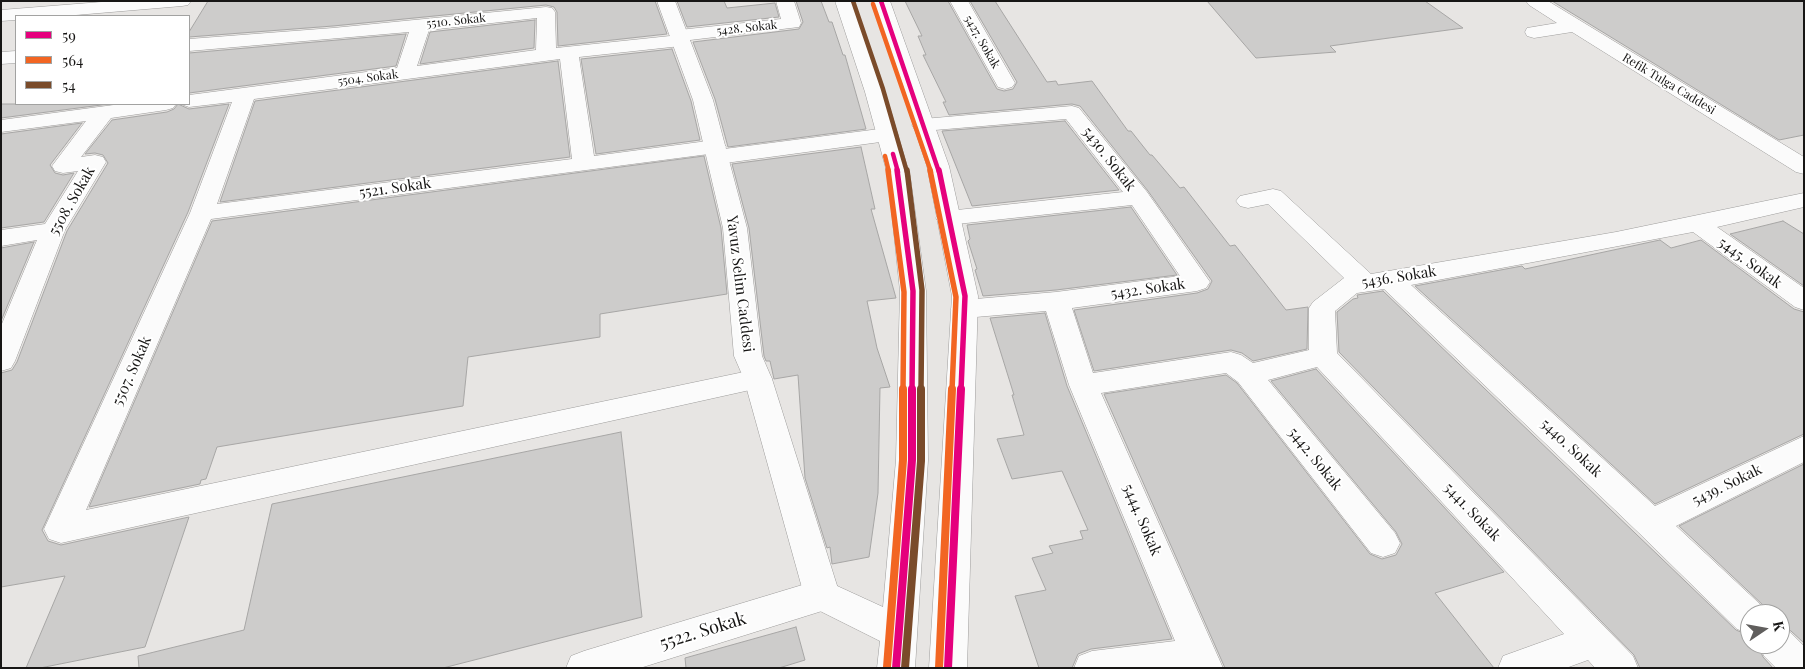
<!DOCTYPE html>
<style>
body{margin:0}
#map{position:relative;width:1805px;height:669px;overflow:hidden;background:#e7e5e3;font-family:"Playfair Display",serif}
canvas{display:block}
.frame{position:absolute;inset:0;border:2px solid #171615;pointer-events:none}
.legend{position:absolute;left:15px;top:15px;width:175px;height:90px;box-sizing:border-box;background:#fff;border:1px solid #a2a2a1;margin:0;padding:6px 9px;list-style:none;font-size:15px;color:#171615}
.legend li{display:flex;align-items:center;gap:10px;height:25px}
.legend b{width:25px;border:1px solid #a2a2a1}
.north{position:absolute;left:1740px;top:604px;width:50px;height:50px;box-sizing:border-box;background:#fff;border:1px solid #a2a2a1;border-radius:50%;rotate:78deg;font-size:14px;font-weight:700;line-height:20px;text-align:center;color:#171615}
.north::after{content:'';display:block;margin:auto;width:18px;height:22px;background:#605e5d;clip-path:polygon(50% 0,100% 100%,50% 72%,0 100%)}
</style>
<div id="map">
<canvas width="1805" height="669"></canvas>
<div class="frame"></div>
<ul class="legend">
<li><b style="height:6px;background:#e5007d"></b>59</li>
<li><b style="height:6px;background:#f26522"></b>564</li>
<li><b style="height:6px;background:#7a4b2a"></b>54</li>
</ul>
<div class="north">K</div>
</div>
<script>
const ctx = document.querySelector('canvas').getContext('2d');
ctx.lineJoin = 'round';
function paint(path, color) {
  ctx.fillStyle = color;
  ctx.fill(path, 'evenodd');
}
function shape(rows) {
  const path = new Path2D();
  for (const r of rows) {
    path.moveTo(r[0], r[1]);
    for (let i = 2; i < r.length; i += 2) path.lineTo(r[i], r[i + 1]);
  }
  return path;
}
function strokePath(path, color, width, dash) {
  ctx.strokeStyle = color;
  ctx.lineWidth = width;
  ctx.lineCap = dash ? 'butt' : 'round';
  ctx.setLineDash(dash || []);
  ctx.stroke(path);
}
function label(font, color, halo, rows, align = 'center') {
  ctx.font = font + ' "Playfair Display",serif';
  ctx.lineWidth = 4;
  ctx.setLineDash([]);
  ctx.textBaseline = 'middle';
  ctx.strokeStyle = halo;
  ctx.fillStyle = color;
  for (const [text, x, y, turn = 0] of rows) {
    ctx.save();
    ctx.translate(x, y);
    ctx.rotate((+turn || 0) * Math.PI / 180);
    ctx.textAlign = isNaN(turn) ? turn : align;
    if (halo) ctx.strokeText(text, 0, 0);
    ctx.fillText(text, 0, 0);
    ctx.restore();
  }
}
const building = shape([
 [208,1,655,1,667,34,558,46,557,12,554,7,546,5,333,26,189,37,189,32,208,1],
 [677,1,724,1,727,8,775,3,779,17,687,27,677,1],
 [796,1,821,1,829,22,832,22,843,55,845,55,866,129,728,147,715,99,693,42,799,29,803,22,796,1],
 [905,1,948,1,997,89,1004,91,1013,89,1017,82,970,1,995,1,1047,82,1056,81,1058,85,1092,81,1128,131,1131,131,1150,155,1152,155,1180,188,1184,187,1230,246,1235,245,1286,310,1308,307,1307,349,1253,361,1242,353,1231,350,1094,371,1074,310,1197,293,1208,289,1212,281,1148,191,1080,106,1072,104,949,115,943,102,946,102,923,55,926,55,918,36,922,36,905,1],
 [1207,1,1425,1,1463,28,1330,46,1336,52,1256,58,1207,1],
 [1552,1,1804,1,1804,135,1779,140,1552,1],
 [535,20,534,48,420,64,430,32,535,20],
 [406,34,396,66,189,93,189,53,406,34],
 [672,49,691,101,700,140,596,154,581,59,672,49],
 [558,61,570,157,220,202,255,101,558,61],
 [1,104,109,104,1,118,1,104],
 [178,104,189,109,229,104,188,212,42,530,48,541,61,545,189,517,145,647,40,668,26,668,65,576,1,587,1,373,12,370,17,362,67,231,108,163,103,155,95,153,85,154,112,120,167,112,174,109,178,104],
 [1065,121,1119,190,972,206,942,131,1065,121],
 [82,123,50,165,55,173,63,175,74,173,44,222,1,228,1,134,82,123],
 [861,147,875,209,871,209,896,298,867,301,877,348,890,387,880,388,878,493,869,557,832,564,830,547,827,548,805,478,798,375,774,379,770,361,766,361,764,356,749,228,732,164,861,147],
 [704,156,721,228,727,294,600,314,600,337,468,357,463,406,217,447,206,479,201,480,200,484,89,507,212,221,704,156],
 [1131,207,1177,275,1056,290,983,296,975,270,977,269,968,241,970,239,967,225,1131,207],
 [1783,221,1804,234,1804,286,1730,234,1783,221],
 [1660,240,1671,248,1701,240,1794,309,1804,312,1804,434,1655,504,1415,286,1522,266,1525,269,1660,240],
 [34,242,1,321,1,248,34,242],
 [1383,291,1736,630,1750,636,1750,644,1757,644,1763,657,1773,668,1640,668,1634,655,1339,352,1337,312,1353,299,1358,298,1357,295,1383,291],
 [1045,313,1067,386,1172,639,1091,649,1078,654,1072,668,1039,668,1015,596,1046,590,1032,558,1053,553,1049,546,1083,539,1080,531,1088,530,1062,471,1012,479,997,439,1024,435,1012,395,1014,395,990,318,1045,313],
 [1316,369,1504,572,1435,593,1494,668,1225,668,1104,394,1226,375,1237,383,1370,554,1382,559,1396,555,1402,544,1396,532,1271,381,1316,369],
 [621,432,642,617,443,668,139,668,138,656,244,630,272,504,621,432],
 [1804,464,1804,643,1791,631,1780,626,1780,614,1768,614,1764,606,1679,526,1804,464],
 [796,627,805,660,779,668,686,668,685,658,796,627]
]);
paint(building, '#cdcccb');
strokePath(building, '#a7a6a5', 1);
const street = shape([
 [114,1,191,1,188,5,182,6,64,16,16,16,16,20,1,21,1,10,114,1],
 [776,1,794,1,801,23,799,27,690,40,688,44,681,46,579,57,594,156,715,140,723,142,726,147,724,149,887,128,895,130,898,135,895,140,718,164,710,162,707,157,709,154,211,219,86,510,758,369,768,372,772,379,768,386,61,543,49,539,44,529,190,213,232,102,189,107,181,104,189,104,189,95,397,68,409,32,189,51,189,39,333,28,546,7,552,8,555,12,556,48,670,36,672,32,679,30,781,19,776,1],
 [537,18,536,50,417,66,429,30,537,18],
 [560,59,572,159,217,204,254,99,560,59],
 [950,1,968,1,1015,83,1012,87,1005,89,998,87,950,1],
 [1526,1,1548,1,1804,157,1804,174,1796,172,1572,32,1534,38,1527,36,1525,32,1527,28,1557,23,1529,5,1526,1],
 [16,51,16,63,1,64,1,52,16,51],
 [121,104,176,104,173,108,166,110,111,118,81,157,95,155,103,157,106,162,65,230,15,361,11,368,1,371,1,326,37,240,1,246,1,230,45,224,78,171,63,173,55,171,52,166,86,121,1,132,1,120,121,104],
 [1072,106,1079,108,1147,192,1210,282,1206,288,1197,291,1072,308,1093,373,1231,352,1241,355,1253,363,1309,350,1309,308,1313,302,1344,278,1268,204,1248,208,1240,206,1236,201,1240,196,1273,189,1281,191,1371,274,1616,232,1804,193,1804,207,1717,227,1804,288,1804,310,1795,307,1693,232,1411,285,1655,506,1804,436,1804,462,1676,526,1763,607,1766,614,1750,614,1750,634,1737,629,1639,533,1384,289,1357,293,1335,311,1337,353,1633,656,1638,668,1595,668,1588,660,1566,668,1498,668,1503,656,1564,634,1317,367,1268,380,1395,533,1400,543,1395,553,1383,557,1371,553,1238,382,1226,373,1101,393,1223,668,1074,668,1079,656,1092,651,1175,641,1069,385,1046,311,964,318,955,315,951,309,955,303,964,300,1056,292,1180,276,1132,205,948,225,939,223,936,218,939,213,948,211,1123,192,1066,119,923,131,915,130,912,125,915,120,923,119,1072,106],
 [822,579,834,584,840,595,834,606,822,611,640,668,566,668,571,656,584,651,822,579],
 [1780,628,1790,632,1804,646,1804,668,1776,668,1764,656,1759,644,1780,644,1780,628]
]);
const secondary = shape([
 [657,1,675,1,713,100,747,228,762,356,772,379,840,595,834,606,822,611,810,606,804,595,744,379,734,356,723,228,693,100,657,1]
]);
const primary = shape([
 [835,1,853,1,885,92,910,176,926,291,928,460,915,668,877,668,880,641,810,606,804,595,810,584,822,579,883,607,896,460,900,291,888,176,865,92,835,1],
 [872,1,890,1,949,166,978,296,967,668,929,668,952,296,927,166,872,1]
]);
strokePath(street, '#9d9c9b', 1);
strokePath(secondary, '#9d9c9b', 1);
strokePath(primary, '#9d9c9b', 1);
paint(street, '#fbfbfb');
paint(secondary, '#fbfbfb');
paint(primary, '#fbfbfb');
strokePath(shape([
 [881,1,939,172],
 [893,154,898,172]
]), '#e5007d', 4.5);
strokePath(shape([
 [897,170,913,291,912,390],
 [939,170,965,296,961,390]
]), '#e5007d', 5.5);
strokePath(shape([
 [896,668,912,460,912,389],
 [948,668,961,389]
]), '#e5007d', 8);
strokePath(shape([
 [873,4,931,172],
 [885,156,889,172]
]), '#f26522', 4.5);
strokePath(shape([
 [888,170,904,292,903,390],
 [930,170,956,297,952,390]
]), '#f26522', 5.5);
strokePath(shape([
 [887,667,903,460,903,389],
 [939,668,952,389]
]), '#f26522', 8);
strokePath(shape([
 [853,1,883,89,907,172]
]), '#7a4b2a', 4.5);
strokePath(shape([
 [907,170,922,290,921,390]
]), '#7a4b2a', 5.5);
strokePath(shape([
 [905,668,921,461,921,389]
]), '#7a4b2a', 8);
label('12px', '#171615', '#fff', [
 ["5510. Sokak",456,21,-6],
 ["5428. Sokak",747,28,-6],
 ["5427. Sokak",982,42,60],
 ["5504. Sokak",368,78,-7],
 ["Refik Tulga Caddesi",1669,84,31]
]);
label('15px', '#171615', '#fff', [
 ["5430. Sokak",1109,159,52],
 ["5521. Sokak",395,188,-8],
 ["5508. Sokak",72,201,-60],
 ["5445. Sokak",1750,263,36],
 ["5436. Sokak",1399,277,-9],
 ["Yavuz Selim Caddesi",740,284,83],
 ["5432. Sokak",1148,289,-8],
 ["5507. Sokak",132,371,-66],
 ["5440. Sokak",1571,448,43],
 ["5442. Sokak",1315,459,51],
 ["5439. Sokak",1727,485,-26],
 ["5441. Sokak",1472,512,46],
 ["5444. Sokak",1142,520,67]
]);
label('18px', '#171615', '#fff', [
 ["5522. Sokak",703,631,-17]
]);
</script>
